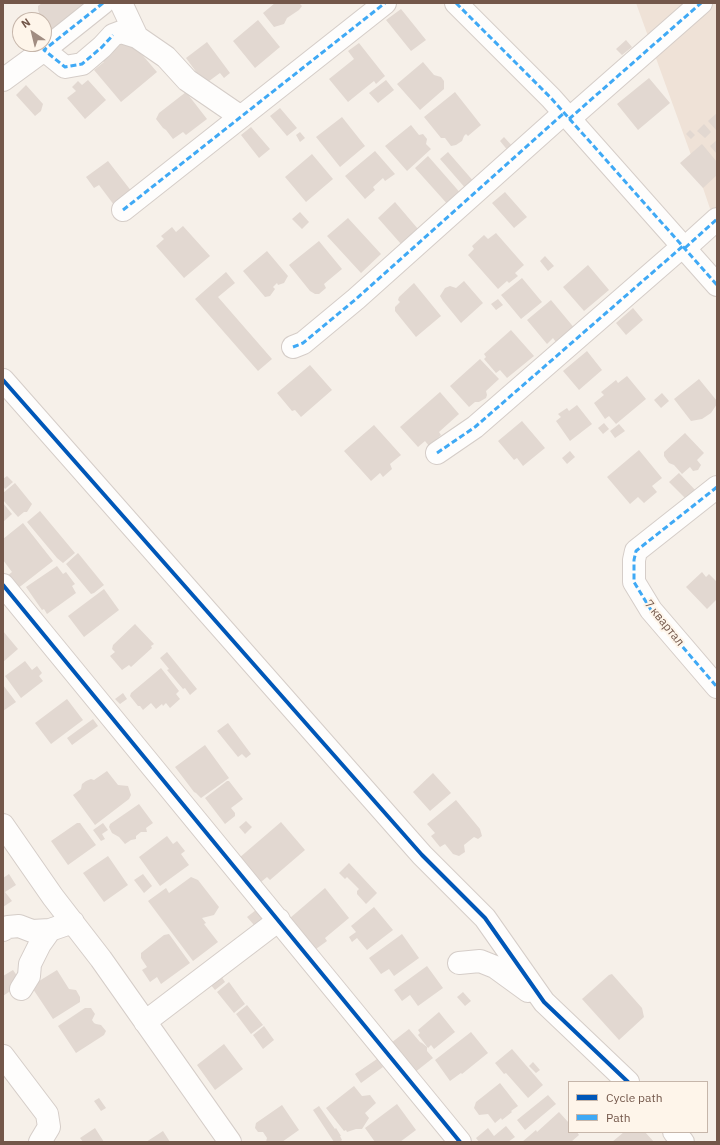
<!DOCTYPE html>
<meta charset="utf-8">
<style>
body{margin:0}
#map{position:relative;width:720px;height:1145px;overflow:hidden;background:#f6f0e9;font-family:"IBM Plex Sans",sans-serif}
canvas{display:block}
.frame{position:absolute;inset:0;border:4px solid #73574a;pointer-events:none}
.legend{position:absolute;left:568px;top:1081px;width:140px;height:52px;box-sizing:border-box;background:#fef5ea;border:1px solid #c6b6aa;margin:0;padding:5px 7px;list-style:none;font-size:12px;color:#73574a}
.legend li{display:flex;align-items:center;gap:8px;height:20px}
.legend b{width:20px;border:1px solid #c6b6aa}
.north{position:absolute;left:12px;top:12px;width:40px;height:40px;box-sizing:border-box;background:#fef5ea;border:1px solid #c6b6aa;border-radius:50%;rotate:325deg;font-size:11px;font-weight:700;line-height:16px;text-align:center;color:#73574a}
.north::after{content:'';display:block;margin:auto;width:14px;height:18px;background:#a18d82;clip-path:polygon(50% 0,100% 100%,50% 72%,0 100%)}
</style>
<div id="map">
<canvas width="720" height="1145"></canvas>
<div class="frame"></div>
<ul class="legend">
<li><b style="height:5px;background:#0057b8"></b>Cycle path</li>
<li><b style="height:5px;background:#3fa9f5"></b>Path</li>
</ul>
<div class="north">N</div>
</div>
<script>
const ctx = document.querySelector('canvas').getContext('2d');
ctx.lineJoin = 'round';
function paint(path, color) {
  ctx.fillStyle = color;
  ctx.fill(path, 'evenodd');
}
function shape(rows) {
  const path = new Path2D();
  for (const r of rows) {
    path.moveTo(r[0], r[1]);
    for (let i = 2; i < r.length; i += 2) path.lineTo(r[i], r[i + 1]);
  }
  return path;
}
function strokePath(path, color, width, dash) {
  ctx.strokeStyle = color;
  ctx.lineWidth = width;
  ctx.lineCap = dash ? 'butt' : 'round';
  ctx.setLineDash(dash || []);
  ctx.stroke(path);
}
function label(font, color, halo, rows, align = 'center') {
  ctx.font = font + ' "IBM Plex Sans",sans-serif';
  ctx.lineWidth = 4;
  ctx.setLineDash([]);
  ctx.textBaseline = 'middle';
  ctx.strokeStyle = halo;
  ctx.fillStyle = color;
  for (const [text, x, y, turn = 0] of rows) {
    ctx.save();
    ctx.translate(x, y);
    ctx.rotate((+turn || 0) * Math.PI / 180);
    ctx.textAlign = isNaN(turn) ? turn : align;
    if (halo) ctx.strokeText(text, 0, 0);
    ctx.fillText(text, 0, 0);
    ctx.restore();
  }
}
paint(shape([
 [636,3,717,3,717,229,703,188]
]), '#efe2d7');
paint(shape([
 [42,3,97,3,53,30,40,16,38,10,38,6],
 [275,3,299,3,302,6,299,10,287,18,284,24,274,27,263,13],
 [401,9,426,40,411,51,386,20],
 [258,20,280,47,255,68,233,41],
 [20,30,20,44,35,44,27,53,12,37],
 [126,36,157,72,121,102,94,70,104,62,100,58],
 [626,40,632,47,622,55,616,49],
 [207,42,230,73,224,78,220,73,205,84,186,58],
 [359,43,385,76,376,84,374,81,348,102,329,79,354,59,348,51],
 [423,62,434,75,441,77,444,81,444,89,420,110,397,84],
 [649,78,670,103,638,130,617,104],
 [88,80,106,100,85,119,67,98,76,91,72,87,78,81,82,85],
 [386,80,394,90,378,103,369,93],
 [26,85,43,104,41,111,35,116,16,95],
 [186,92,207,119,186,135,183,132,173,139,166,130,163,128,156,119,159,113],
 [455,92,481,125,468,136,466,134,464,136,462,141,456,145,451,146,445,138,441,138,424,117],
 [280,108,297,128,287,136,270,116],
 [717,113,717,131,708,121],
 [342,117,365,146,340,167,316,137],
 [704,124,711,132,705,138,697,131],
 [411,125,419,135,423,134,427,139,426,144,431,149,407,171,385,146],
 [251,127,270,149,259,158,241,135],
 [690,130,695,135,691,139,686,134],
 [300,132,305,138,300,142,296,135],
 [504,137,514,148,509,152,500,141],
 [717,140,717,154,710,146],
 [702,144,717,162,717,175,703,188,680,163],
 [375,151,395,174,385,181,383,178,373,187,375,190,365,199,345,176],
 [448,152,475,183,467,190,440,159],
 [312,154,333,179,306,202,285,177],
 [428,156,463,196,450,207,415,168],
 [108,161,132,192,114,205,99,185,94,188,86,177],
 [505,192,527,217,514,228,492,203],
 [395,202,418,229,401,244,378,218],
 [300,212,309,222,302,229,292,219],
 [348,218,381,254,361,273,327,236],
 [183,226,210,256,184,278,156,246,164,239,161,236,172,227,176,232],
 [496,233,524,265,515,273,518,276,509,283,507,281,498,289,468,255,474,249,472,246,484,235,488,239],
 [319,241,342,269,324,284,326,288,319,294,315,294,310,291,289,265],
 [267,251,288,276,284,283,278,285,277,283,273,287,275,289,270,296,265,297,243,271],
 [545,256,554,266,548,271,540,261],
 [588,265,609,290,584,311,563,287],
 [226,272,235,283,218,297,272,359,258,371,195,299],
 [522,278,542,302,521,319,501,295],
 [464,281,483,303,461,323,443,301,440,296,445,288,450,286,456,288],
 [414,283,441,316,416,337,395,311,395,307,400,302,398,300,399,297],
 [498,299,503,305,496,310,491,304],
 [551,300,576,330,558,345,553,338,547,344,527,320],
 [633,308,643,320,626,335,616,323],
 [511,330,534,356,507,378,500,370,496,373,484,359,486,357,484,354],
 [587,351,602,370,579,390,563,371],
 [480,359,499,379,486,391,487,395,486,398,479,402,475,402,469,407,450,386],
 [310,365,332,390,301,417,295,410,292,411,277,393],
 [627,376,646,399,616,424,609,416,605,419,594,403,604,395,601,392,616,380,618,383],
 [699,379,717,401,717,404,711,413,702,419,691,421,674,399],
 [440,392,459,414,439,432,441,435,429,446,425,441,418,447,400,427],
 [662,393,669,401,661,408,654,400],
 [577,405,592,424,570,441,556,421,561,417,558,414,567,408,569,411],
 [522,421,545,448,523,466,517,458,514,460,498,441],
 [604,423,609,429,603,434,598,428],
 [619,424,625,431,615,438,610,431],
 [374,425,401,455,390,464,392,469,383,477,380,473,371,481,344,451],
 [685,433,704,453,697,460,701,465,698,470,693,471,690,467,682,474,674,465,669,463,664,456,664,452],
 [639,450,662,478,652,486,657,492,644,503,638,497,630,504,607,477],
 [570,451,575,457,567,464,562,458],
 [679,473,698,493,689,502,669,482],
 [7,476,13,482,5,489,3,486,3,479],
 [15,483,32,504,27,512,24,512,18,517,3,500,3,493],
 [3,503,12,514,3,522],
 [40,511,75,553,63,563,57,558,27,522],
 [23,523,53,561,17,589,7,576,12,572,3,560,3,539],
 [78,553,104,585,94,593,91,594,66,564],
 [57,566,63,574,66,572,75,584,72,586,76,593,47,614,44,609,42,610,26,587],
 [702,572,706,577,709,574,717,582,717,599,707,609,686,587],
 [104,589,119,610,84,637,68,616],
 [135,624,154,644,151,646,152,648,131,667,129,665,122,670,110,656,115,652,112,649,113,645],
 [3,631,18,649,3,662],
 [167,652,197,689,190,695,185,688,183,689,167,670,169,669,160,658],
 [25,661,32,670,37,666,42,673,39,676,43,681,21,698,5,676],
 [161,668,179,691,176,694,180,699,170,708,166,703,163,706,162,704,156,709,151,703,143,710,140,706,138,706,130,696,131,693],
 [3,685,16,702,3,711],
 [123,693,127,699,120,704,115,699],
 [67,699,83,720,51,744,35,723],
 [93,719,98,726,72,745,67,738],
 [228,723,251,754,246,758,242,754,238,757,217,731],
 [205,745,229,778,201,798,196,793,194,792,175,767],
 [107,771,118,785,128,786,131,795,129,799,95,825,73,795,81,789,82,784,86,781,91,779,94,780],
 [433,773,451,793,430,811,413,792],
 [227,781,229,781,243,799,231,808,235,813,235,816,225,824,205,798],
 [456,800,480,829,482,836,478,839,474,837,464,845,465,852,459,856,453,854,445,844,440,847,431,836,435,833,427,824],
 [139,804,153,823,146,828,147,832,141,832,136,836,136,839,131,840,125,844,119,837,112,833,109,827,110,824],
 [246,821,252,827,245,834,239,827],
 [281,822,305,850,270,880,267,877,261,882,239,858],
 [77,823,80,823,96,845,68,865,51,841],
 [103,823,108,830,102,834,105,839,101,841,93,830],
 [167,836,173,844,177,841,185,851,181,854,189,865,160,886,139,857],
 [108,856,128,885,104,902,83,873],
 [349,863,377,893,366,904,357,894,357,891,359,889,347,877,345,879,339,873],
 [9,874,16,885,5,892,12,901,3,907,3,878],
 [143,874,152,886,144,893,134,880],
 [191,877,198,880,219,907,214,915,202,918,206,923,204,924,218,942,193,961,148,901,166,888,169,893],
 [325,888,349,918,325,938,327,941,316,949,290,918],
 [374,907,393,930,367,950,357,938,352,942,349,937,356,932,351,926],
 [256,910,262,918,254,925,247,917],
 [169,934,190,963,161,984,157,977,150,982,142,970,147,967,141,958,141,953,164,935],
 [402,934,419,958,394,976,389,969,381,974,369,958],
 [427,966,443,988,418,1006,410,995,402,1001,394,990],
 [13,970,22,983,3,996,3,976],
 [57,970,69,989,76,990,80,997,80,1002,53,1019,31,986],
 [612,974,642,1008,644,1017,619,1040,582,999,609,975],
 [221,976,225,982,215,990,210,984],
 [229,982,245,1004,234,1013,217,992],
 [463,992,471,1001,465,1006,457,997],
 [247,1005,263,1025,251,1034,236,1014],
 [85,1008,91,1008,95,1014,92,1020,94,1023,96,1024,101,1025,106,1031,104,1035,76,1053,58,1026],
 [439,1012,455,1032,434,1049,431,1045,428,1048,418,1035,420,1033,418,1030],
 [264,1026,274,1040,263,1049,253,1035],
 [409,1029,420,1042,422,1043,427,1047,427,1051,433,1058,414,1073,391,1043],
 [471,1032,488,1053,462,1074,461,1073,450,1081,435,1060],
 [224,1044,243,1069,215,1090,197,1065],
 [512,1049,543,1085,528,1098,506,1073,504,1074,495,1063],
 [377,1059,383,1067,361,1083,355,1074],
 [533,1062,540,1070,536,1073,529,1066],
 [500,1083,518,1106,511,1111,512,1112,502,1120,501,1118,495,1123,488,1114,479,1115,474,1108,476,1102],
 [354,1086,362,1096,370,1095,376,1103,365,1113,369,1118,362,1129,356,1129,347,1132,346,1130,344,1131,326,1108],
 [548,1095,556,1104,525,1130,517,1120],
 [99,1098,106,1108,101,1111,94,1101],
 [397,1104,416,1130,400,1142,375,1142,365,1128],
 [282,1105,299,1130,282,1142,266,1142,267,1138,263,1132,258,1132,255,1128,256,1123],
 [319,1106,335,1129,336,1128,341,1136,340,1136,342,1140,340,1142,334,1142,313,1110],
 [559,1112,569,1123,569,1132,577,1132,579,1135,571,1142,522,1142,536,1130,537,1132],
 [506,1126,515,1137,508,1142,479,1142,476,1138,488,1128,494,1136],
 [95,1128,104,1142,83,1142,80,1138],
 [163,1131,170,1142,146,1142],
 [624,1132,645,1132,654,1142,612,1142]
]), '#e2d8d1');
const minor = shape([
 [103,3,44,50,65,67,82,64,102,47,113,35,121,32,137,37,166,57,187,80,241,117],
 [121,3,137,37],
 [456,3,551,98,717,285],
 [3,80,44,50],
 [569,119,701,3],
 [123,210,385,3],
 [685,248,717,219],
 [293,347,303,343,356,299,564,113],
 [3,380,422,855,485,918,544,1002,628,1082],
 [437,453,475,427,683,246],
 [717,487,636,551,634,560,634,582,651,610,717,687],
 [3,585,460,1142],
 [3,825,53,897,101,959,230,1142],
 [3,930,8,927,19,926,32,931,50,930,73,922],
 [459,963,480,961,495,967,528,991],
 [21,989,29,976,30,964,40,944,50,930],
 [145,1022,279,920],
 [3,1056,47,1114,49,1127,40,1142],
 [674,1132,683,1142]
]);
strokePath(minor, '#d5cdc8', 24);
strokePath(minor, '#fefdfc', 22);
strokePath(shape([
 [103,3,44,50,65,67,82,64,102,47,113,35],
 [456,3,551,98,717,285],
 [569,119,701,3],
 [123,210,385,3],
 [685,248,717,219],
 [293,347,303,343,356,299,564,113],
 [437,453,475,427,683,246],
 [717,487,636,551,634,560,634,582,651,610,717,687]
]), '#3fa9f5', 3, [6, 3]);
strokePath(shape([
 [3,380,422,855,485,918,544,1002,628,1082],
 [3,585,460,1142]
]), '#0057b8', 4);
label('12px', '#73574a', '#fef5ea', [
 ["7 квартал",664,623,51]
]);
</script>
